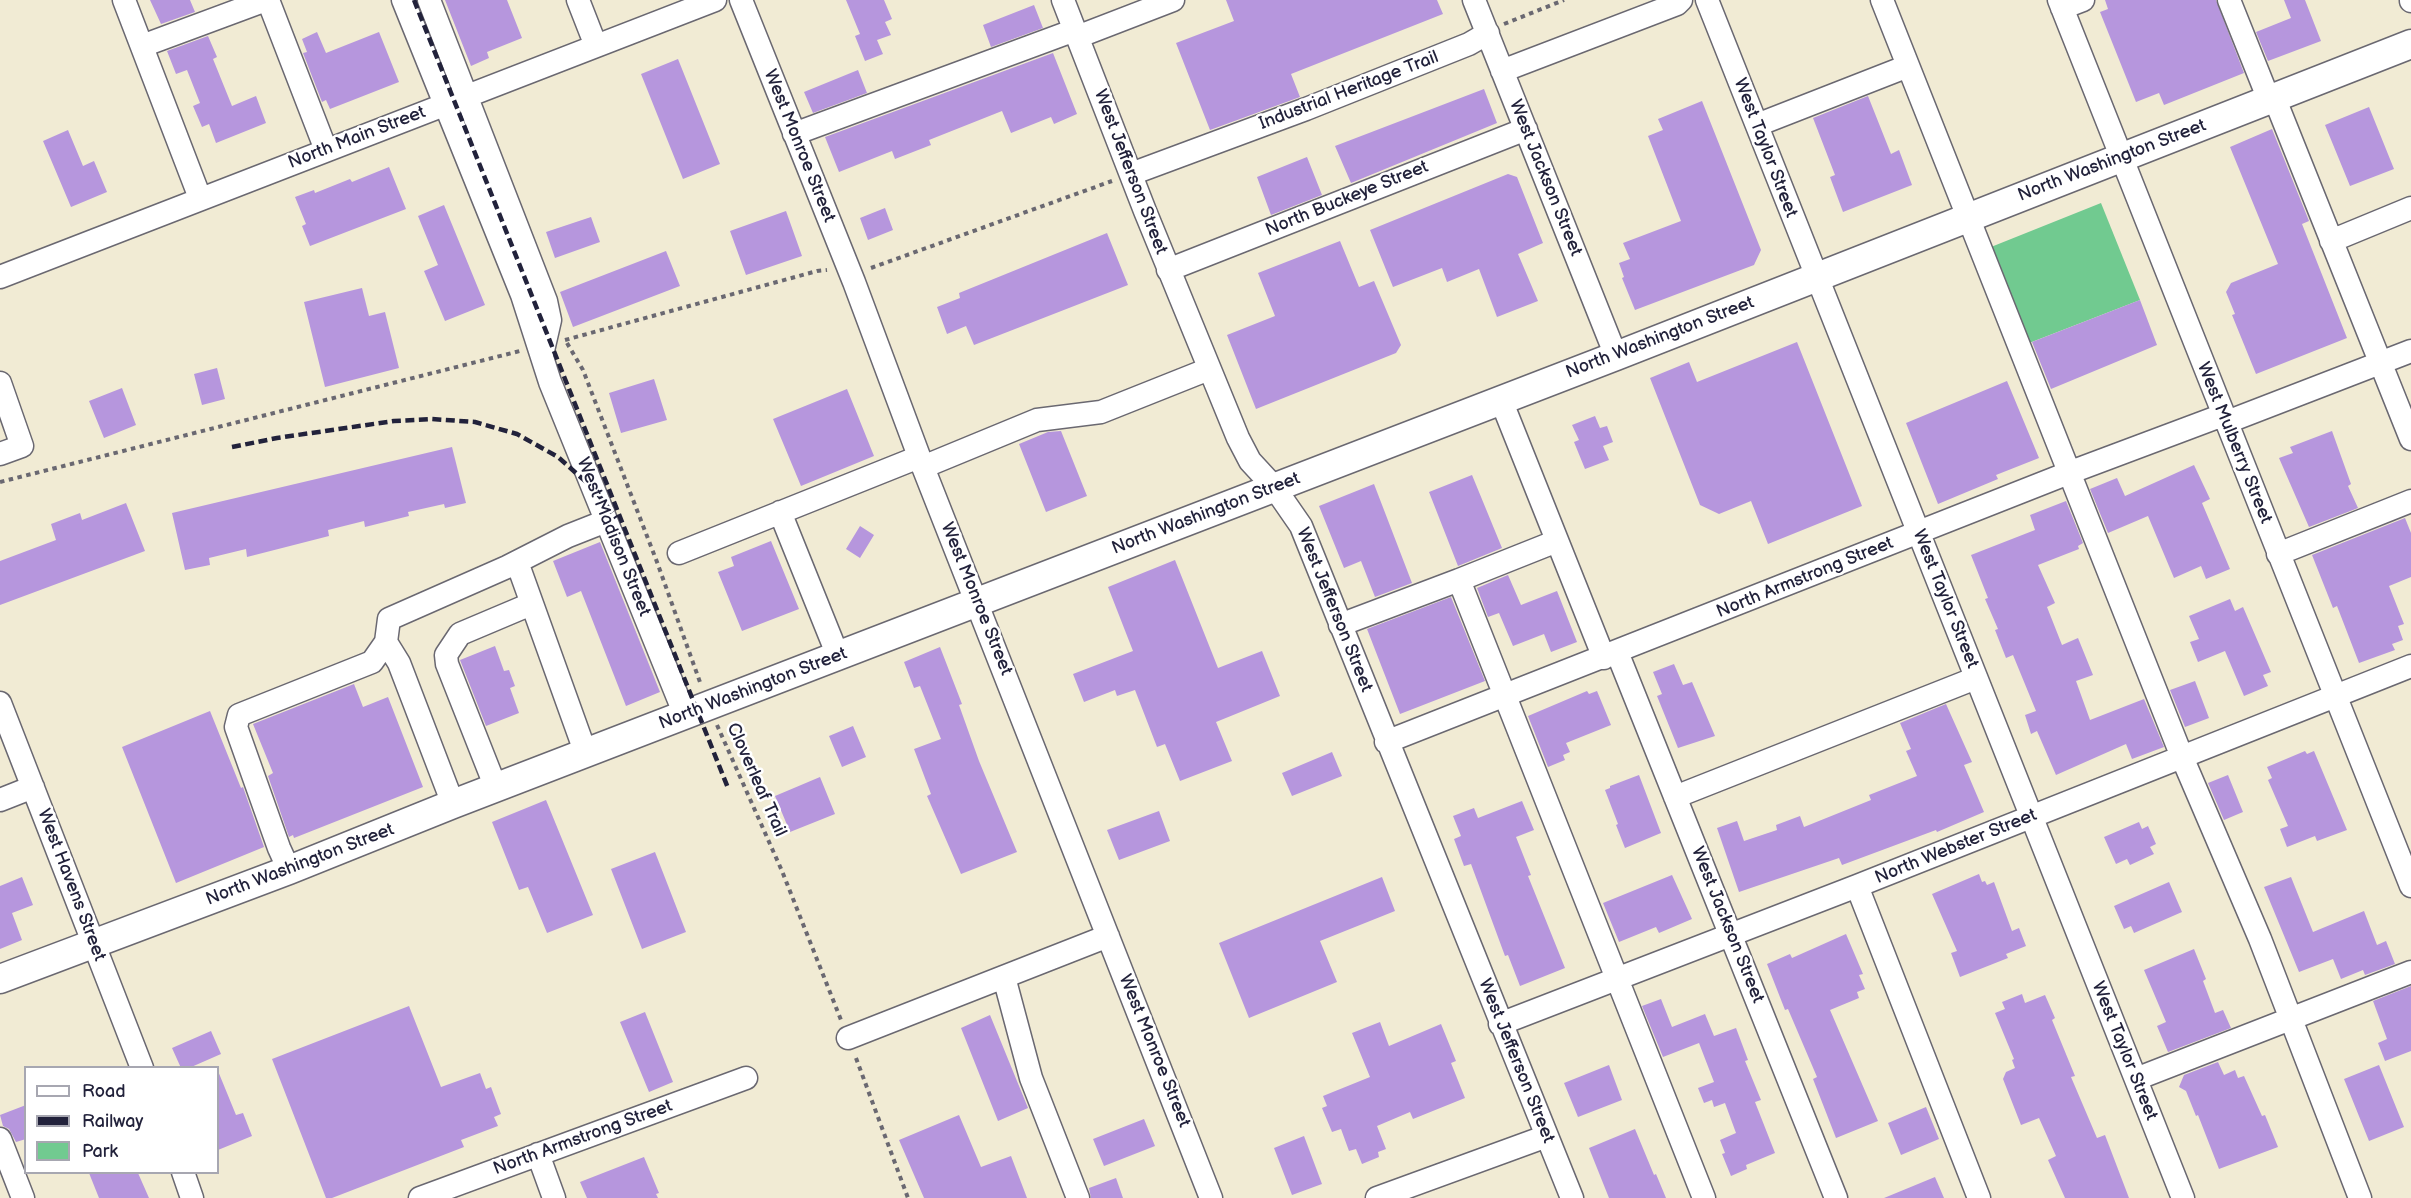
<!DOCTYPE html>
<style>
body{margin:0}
#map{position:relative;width:2411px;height:1198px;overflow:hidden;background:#f1ebd4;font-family:"Balsamiq Sans",sans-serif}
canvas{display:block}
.legend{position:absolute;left:24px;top:1066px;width:195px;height:108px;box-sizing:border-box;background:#fff;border:2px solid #a7a7b1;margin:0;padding:8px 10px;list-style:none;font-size:18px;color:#22223b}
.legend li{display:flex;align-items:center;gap:12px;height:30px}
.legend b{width:30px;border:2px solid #a7a7b1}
</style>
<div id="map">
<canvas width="2411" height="1198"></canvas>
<ul class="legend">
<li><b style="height:8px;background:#fff"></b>Road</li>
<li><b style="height:8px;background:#22223b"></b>Railway</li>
<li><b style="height:16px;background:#71ca90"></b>Park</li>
</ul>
</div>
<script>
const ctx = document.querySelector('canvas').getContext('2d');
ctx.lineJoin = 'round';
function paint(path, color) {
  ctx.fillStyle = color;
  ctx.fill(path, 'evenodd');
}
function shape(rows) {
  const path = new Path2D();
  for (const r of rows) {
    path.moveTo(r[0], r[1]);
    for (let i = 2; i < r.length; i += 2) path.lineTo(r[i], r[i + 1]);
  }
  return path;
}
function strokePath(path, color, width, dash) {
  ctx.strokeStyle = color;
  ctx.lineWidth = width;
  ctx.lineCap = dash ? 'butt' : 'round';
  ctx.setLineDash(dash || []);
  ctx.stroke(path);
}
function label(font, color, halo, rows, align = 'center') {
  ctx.font = font + ' "Balsamiq Sans",sans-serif';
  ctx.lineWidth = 5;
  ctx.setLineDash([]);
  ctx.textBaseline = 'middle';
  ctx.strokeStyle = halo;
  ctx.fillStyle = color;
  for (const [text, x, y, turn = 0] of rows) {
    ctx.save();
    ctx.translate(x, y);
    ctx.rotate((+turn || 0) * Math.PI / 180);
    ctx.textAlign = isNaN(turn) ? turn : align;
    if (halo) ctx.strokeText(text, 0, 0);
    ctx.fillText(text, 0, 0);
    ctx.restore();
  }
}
paint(shape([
 [2101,203,2140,300,2024,345,1986,249]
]), '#71ca90');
paint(shape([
 [150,0,190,0,195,12,161,24],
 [445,0,507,0,522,38,487,52,489,58,471,66],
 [846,0,884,0,892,19,885,22,891,35,877,40,883,54,865,61,855,36,860,34],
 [1226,0,1437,0,1443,14,1291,74,1300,97,1210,130,1176,43,1234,21],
 [2105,0,2216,0,2244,73,2164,105,2159,93,2136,102,2100,12,2108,9],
 [2284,0,2305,0,2321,41,2268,61,2256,32,2291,18],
 [1034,5,1043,28,991,47,983,25],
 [317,32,326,53,379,32,399,82,330,109,326,100,322,102,303,53,307,52,302,39],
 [208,36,217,57,213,59,232,106,256,96,266,123,216,143,209,124,202,127,193,106,200,103,187,70,176,74,167,51],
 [1053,53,1077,114,1054,124,1051,117,1011,133,1002,111,929,140,931,145,895,159,892,151,839,172,825,137],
 [678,59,720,164,683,179,641,74],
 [858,70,867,93,813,113,804,92],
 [1484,89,1497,123,1351,183,1335,146],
 [1868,96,1891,154,1899,150,1912,185,1843,212,1830,177,1835,175,1813,118],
 [1702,101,1761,250,1754,265,1635,310,1622,278,1624,277,1619,263,1630,259,1623,243,1681,221,1648,136,1663,130,1658,119],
 [2369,107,2394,169,2350,186,2325,125],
 [2272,129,2309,221,2302,224,2347,338,2256,374,2232,315,2235,314,2226,292,2231,283,2278,264,2230,147],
 [68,130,83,166,94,161,107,192,71,207,43,141],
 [1307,157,1322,195,1271,215,1257,177],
 [389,167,406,209,310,246,302,226,306,224,295,197,314,190,315,193,350,179,352,182],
 [1508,174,1517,177,1543,243,1518,254,1538,301,1497,317,1479,269,1447,282,1442,268,1393,287,1370,230],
 [444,205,485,305,445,321,424,271,438,265,418,216],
 [885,208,893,230,868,240,860,218],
 [786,211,802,256,746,275,730,231],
 [591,217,600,242,555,258,546,232],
 [1107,233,1128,285,974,345,966,326,947,334,937,307,960,298,959,293],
 [1340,241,1359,287,1374,281,1401,345,1396,353,1256,409,1227,335,1275,316,1258,273],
 [666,251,680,286,573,327,560,292],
 [362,288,369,316,385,312,399,368,325,387,304,302],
 [2140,300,2157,345,2051,389,2032,342],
 [1797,342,1862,506,1768,544,1751,501,1719,514,1700,505,1650,378,1689,362,1697,382],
 [217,368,225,399,202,405,194,374],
 [654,379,667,420,621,433,609,393],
 [2007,381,2039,458,1996,475,1998,479,1938,504,1906,423],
 [122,388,136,425,104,438,89,401],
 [847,389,874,456,801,486,773,419],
 [1595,416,1600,428,1607,426,1613,442,1603,446,1609,460,1585,469,1574,442,1579,440,1572,425],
 [1061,431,1087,496,1046,512,1019,444,1048,432],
 [2332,431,2351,484,2348,486,2358,508,2309,527,2279,458,2293,453,2290,447],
 [452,447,466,503,445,508,444,504,408,512,409,516,365,527,364,521,328,530,329,536,247,557,246,549,209,558,210,565,185,570,172,513],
 [2194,465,2210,499,2202,503,2230,569,2206,579,2201,566,2174,578,2148,516,2108,533,2090,489,2117,478,2125,496],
 [1472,475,1502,548,1458,566,1429,492],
 [1374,484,1412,583,1375,597,1361,561,1344,568,1319,506],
 [2066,501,2083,543,2078,546,2079,549,2038,565,2055,603,2047,607,2062,645,2078,638,2093,675,2076,681,2090,720,2144,699,2164,747,2132,759,2126,744,2056,775,2037,731,2031,734,2025,715,2036,711,2013,655,2006,658,1995,630,1998,629,1985,599,1988,598,1971,555,2035,530,2030,515],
 [126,503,145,551,0,605,0,561,56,540,51,524,80,513,82,520],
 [2405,518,2411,533,2411,577,2389,586,2404,624,2398,626,2403,640,2392,644,2395,650,2359,663,2337,606,2333,608,2312,555],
 [860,526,874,535,860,558,846,549],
 [771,541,799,609,742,631,718,572,734,566,731,557],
 [600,542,660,692,626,706,581,591,567,597,553,561],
 [1175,560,1218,668,1262,651,1280,696,1216,722,1232,761,1180,781,1165,744,1157,747,1135,690,1117,696,1115,690,1084,702,1073,674,1133,651,1108,587],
 [1508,575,1521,605,1557,591,1577,642,1551,652,1544,634,1513,646,1499,613,1488,617,1477,588],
 [1451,597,1485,681,1400,714,1367,629],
 [2230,599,2235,611,2243,607,2271,672,2263,675,2268,686,2244,696,2225,651,2198,662,2190,642,2199,639,2189,616],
 [495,646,504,671,509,670,515,686,510,688,519,713,486,726,460,660],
 [940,647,962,704,959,705,979,761,1017,852,961,874,927,796,931,794,914,749,941,739,920,686,914,688,904,662],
 [1674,664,1683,685,1692,682,1715,736,1678,748,1657,696,1662,694,1653,672],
 [2195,681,2209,718,2185,727,2170,690],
 [354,684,363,707,388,697,423,787,294,838,293,835,289,837,268,776,273,773,253,724],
 [1587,691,1589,694,1597,691,1611,725,1566,743,1570,752,1563,755,1565,760,1548,767,1528,716],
 [1946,704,1972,762,1964,765,1984,812,1937,832,1936,830,1842,865,1839,858,1739,892,1717,828,1737,821,1744,841,1777,830,1776,825,1800,816,1804,827,1871,800,1869,795,1917,776,1906,751,1911,749,1900,723],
 [210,711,241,788,243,787,264,847,176,883,122,747],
 [853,726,866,757,842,767,829,736],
 [2305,751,2307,754,2314,751,2347,830,2317,841,2315,836,2287,847,2280,829,2288,826,2268,780,2272,778,2267,767],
 [1332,752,1342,776,1292,796,1282,773],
 [1639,775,1661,833,1625,848,1616,825,1618,824,1605,790,1610,788,1610,786],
 [2228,775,2243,812,2224,820,2208,783],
 [820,777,835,814,790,832,775,796],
 [546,800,593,915,547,933,528,887,519,890,492,822],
 [1522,801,1534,830,1516,837,1531,875,1528,876,1565,968,1520,986,1508,955,1505,956,1471,864,1464,866,1454,839,1461,836,1453,816,1474,808,1478,818],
 [1159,811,1170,841,1119,860,1107,830],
 [2139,822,2142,829,2148,826,2156,844,2150,847,2154,854,2130,865,2127,859,2116,864,2104,837],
 [655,852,686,932,642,949,611,869],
 [1979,874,1982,882,1985,881,1987,885,1994,882,2012,931,2019,928,2026,946,2006,954,2008,958,1960,977,1951,953,1957,951,1932,894],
 [1672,875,1692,919,1659,933,1656,927,1619,942,1603,903],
 [22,877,33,905,12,913,22,940,0,949,0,886],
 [1382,877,1395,911,1320,941,1337,982,1249,1018,1219,943],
 [2291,877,2313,932,2364,911,2377,945,2386,941,2395,964,2365,975,2363,970,2341,979,2333,959,2299,972,2264,887],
 [2169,882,2182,912,2134,933,2131,926,2124,929,2114,906],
 [1846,934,1863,974,1859,975,1865,989,1857,992,1859,998,1830,1010,1878,1121,1836,1138,1813,1079,1817,1077,1788,1009,1785,1010,1767,964,1790,954,1792,958],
 [2194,949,2206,979,2203,981,2215,1013,2223,1010,2231,1028,2168,1052,2157,1026,2166,1022,2144,970],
 [2411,986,2411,1051,2385,1061,2378,1043,2387,1039,2373,1001],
 [2022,994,2025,1003,2045,995,2055,1018,2052,1020,2075,1076,2071,1077,2097,1138,2105,1135,2129,1198,2065,1198,2048,1160,2056,1156,2039,1118,2021,1125,2003,1079,2006,1072,2015,1068,2012,1060,2014,1059,1995,1013,2005,1009,2002,1002],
 [1661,999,1672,1027,1705,1014,1714,1036,1736,1028,1748,1060,1745,1061,1761,1100,1755,1102,1775,1153,1746,1165,1747,1169,1731,1176,1722,1154,1725,1153,1720,1140,1736,1133,1725,1103,1714,1107,1712,1100,1704,1103,1698,1088,1714,1082,1699,1043,1663,1057,1642,1006],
 [409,1006,441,1087,480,1073,486,1089,491,1087,501,1114,494,1117,498,1126,461,1140,464,1147,332,1198,326,1198,272,1059],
 [645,1012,673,1082,649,1092,620,1022],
 [990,1015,1028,1108,998,1121,961,1028],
 [1380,1022,1389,1046,1441,1024,1456,1061,1451,1063,1465,1098,1413,1119,1410,1112,1377,1126,1386,1149,1378,1152,1379,1157,1362,1164,1356,1149,1349,1151,1341,1129,1332,1132,1322,1108,1327,1106,1323,1096,1370,1077,1352,1033],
 [211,1031,221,1054,189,1068,181,1068,172,1048],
 [2218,1062,2224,1075,2235,1070,2238,1078,2244,1076,2262,1116,2265,1115,2278,1147,2219,1169,2198,1115,2196,1116,2186,1091,2179,1087,2184,1075],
 [1609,1065,1622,1100,1578,1117,1564,1083],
 [2379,1065,2404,1127,2369,1141,2344,1079],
 [218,1071,236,1115,243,1113,252,1136,218,1150],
 [26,1105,26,1139,16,1142,9,1129,3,1126,0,1115],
 [1926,1107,1939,1139,1901,1155,1888,1123],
 [959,1115,981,1167,1011,1156,1027,1198,924,1198,899,1140],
 [1144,1119,1155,1146,1104,1166,1093,1139],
 [1635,1129,1654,1175,1656,1174,1666,1198,1609,1198,1589,1148],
 [1304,1136,1322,1184,1292,1195,1274,1148],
 [644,1157,659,1193,656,1194,658,1198,587,1198,580,1182],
 [89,1173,138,1173,149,1198,99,1198],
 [1935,1177,1944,1198,1884,1198],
 [1116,1178,1123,1198,1091,1198,1089,1188]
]), '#b696dd');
const minor = shape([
 [124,0,200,198],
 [268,0,326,150],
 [403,0,522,295,550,382,685,715],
 [429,0,546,301,550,320,542,355],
 [578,0,596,46],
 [741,0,854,282,923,467,1211,1198],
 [1063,0,1145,211,1238,438,1250,461,1274,487,1301,526,1572,1198],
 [1474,0,1616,356],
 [1707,0,2183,1198],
 [1882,0,2182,757,2260,939,2360,1198],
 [2059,0,2411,886],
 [2229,0,2269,100],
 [2411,0,2411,1],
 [2062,8,2083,0],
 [1077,37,1173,0],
 [142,46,266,0],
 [1502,71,1677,4,1681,0],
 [2274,97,2411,439],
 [1757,125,1908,66],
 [794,134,1075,30],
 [1131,174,1306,109,1469,44,1488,33],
 [2331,241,2411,208],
 [1168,270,1526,129],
 [0,277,715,0],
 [0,383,22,446,0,454],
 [1501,400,1604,658],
 [2227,422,2411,351],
 [923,467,1037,420,1101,412,1209,369],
 [780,512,838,656],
 [1557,541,1459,580,1704,1198],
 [679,553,919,457],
 [2278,554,2411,501],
 [517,562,586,754],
 [1340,625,1459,580],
 [386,642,399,663,453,804],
 [1617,652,1836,1198],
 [0,703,142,1068],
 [1386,742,2071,472,2223,415],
 [496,788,447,664,446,655,460,634,531,604],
 [1675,797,1976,678],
 [0,800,33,787],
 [289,870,279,848,236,727,239,715,372,662,386,642,389,619,507,567,568,536,606,521],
 [1857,886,1979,1198],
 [1004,977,1031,1078,1078,1198],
 [1500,1024,1857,886,2411,666],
 [848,1038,1108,936],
 [2136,1079,2411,972],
 [0,1139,23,1198],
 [538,1154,554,1198],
 [183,1172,192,1198],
 [420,1198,746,1078],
 [1377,1198,1547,1136]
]);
const major = shape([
 [0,979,289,870,453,804,1616,356,2411,44]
]);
strokePath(minor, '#6a6871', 25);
strokePath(major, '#6a6871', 31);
strokePath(shape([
 [1504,24,1564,0],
 [871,268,1112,181],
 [565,340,817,271,827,270],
 [567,343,583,370,657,562,701,685],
 [0,482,520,351],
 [717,725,782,871,841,1020],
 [856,1058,908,1198]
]), '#6a6871', 4, [4.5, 4.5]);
strokePath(minor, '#fff', 22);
strokePath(major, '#fff', 28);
strokePath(shape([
 [414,0,728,788],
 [232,447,277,438,394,421,432,419,475,422,517,434,558,457,594,489,616,518]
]), '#22223b', 4.5, [9, 4.5]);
label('18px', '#22223b', '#fff', [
 ["Industrial Heritage Trail",1349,91,-21],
 ["North Main Street",357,138,-21],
 ["West Monroe Street",799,146,68],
 ["West Taylor Street",1765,148,69],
 ["North Washington Street",2112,161,-21],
 ["West Jefferson Street",1130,172,69],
 ["West Jackson Street",1545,178,68],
 ["North Buckeye Street",1347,199,-22],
 ["North Washington Street",1660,338,-21],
 ["West Mulberry Street",2234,443,68],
 ["North Washington Street",1206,514,-21],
 ["West Madison Street",613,537,68],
 ["North Armstrong Street",1805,578,-22],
 ["West Monroe Street",976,599,68],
 ["West Taylor Street",1945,599,68],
 ["West Jefferson Street",1334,610,68],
 ["North Washington Street",753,689,-21],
 ["Cloverleaf Trail",756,780,66],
 ["North Webster Street",1956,847,-22],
 ["North Washington Street",300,865,-21],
 ["West Havens Street",71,885,69],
 ["West Jackson Street",1727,925,68],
 ["West Monroe Street",1154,1051,68],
 ["West Taylor Street",2124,1051,68],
 ["West Jefferson Street",1516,1061,68],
 ["North Armstrong Street",583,1138,-20]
]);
</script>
